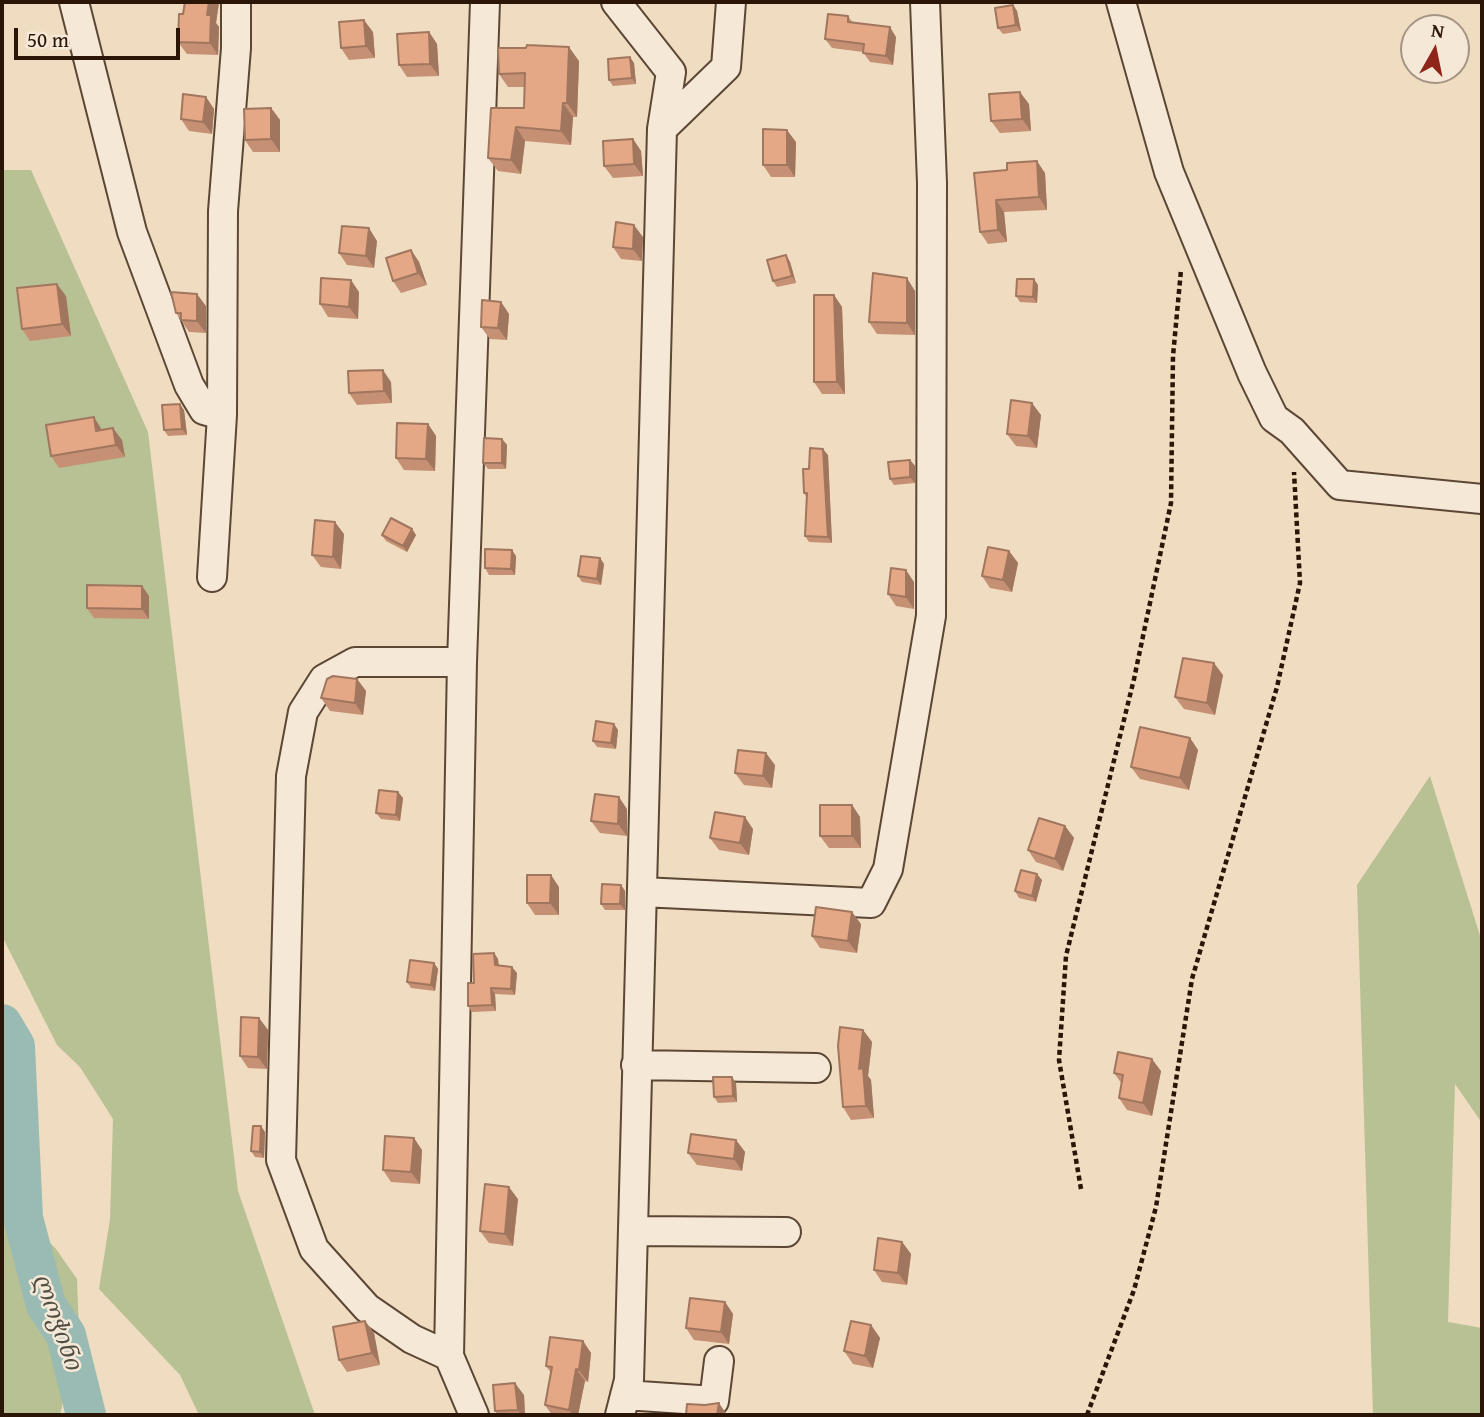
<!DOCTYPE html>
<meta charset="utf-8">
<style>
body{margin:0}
#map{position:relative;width:1484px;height:1417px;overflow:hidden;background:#f0dcc1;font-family:"Gentium Book Plus",serif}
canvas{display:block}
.frame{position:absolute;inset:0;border:4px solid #2a1506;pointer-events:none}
.north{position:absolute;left:1400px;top:14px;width:70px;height:70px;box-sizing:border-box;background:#f5e8d7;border:2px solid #a49483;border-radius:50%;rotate:9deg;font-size:19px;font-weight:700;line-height:28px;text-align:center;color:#2a1506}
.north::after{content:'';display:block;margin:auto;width:24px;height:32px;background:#8f2418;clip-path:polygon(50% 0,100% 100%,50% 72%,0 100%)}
.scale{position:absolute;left:14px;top:28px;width:166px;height:32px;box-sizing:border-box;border:4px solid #2a1506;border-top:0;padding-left:9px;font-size:21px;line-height:24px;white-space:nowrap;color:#2a1506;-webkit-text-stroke:5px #f5e8d7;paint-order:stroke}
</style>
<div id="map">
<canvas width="1484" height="1417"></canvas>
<div class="frame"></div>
<div class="north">N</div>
<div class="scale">50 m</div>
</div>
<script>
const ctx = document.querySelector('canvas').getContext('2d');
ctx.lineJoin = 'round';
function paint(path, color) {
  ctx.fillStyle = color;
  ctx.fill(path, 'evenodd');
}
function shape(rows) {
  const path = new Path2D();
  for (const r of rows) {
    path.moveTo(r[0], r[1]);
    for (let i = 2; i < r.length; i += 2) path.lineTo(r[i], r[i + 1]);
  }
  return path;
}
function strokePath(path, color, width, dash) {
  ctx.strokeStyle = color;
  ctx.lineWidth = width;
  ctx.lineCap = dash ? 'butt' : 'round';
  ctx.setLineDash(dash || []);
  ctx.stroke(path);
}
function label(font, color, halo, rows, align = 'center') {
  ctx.font = font + ' "Gentium Book Plus","Noto Serif Georgian",serif';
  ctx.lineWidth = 5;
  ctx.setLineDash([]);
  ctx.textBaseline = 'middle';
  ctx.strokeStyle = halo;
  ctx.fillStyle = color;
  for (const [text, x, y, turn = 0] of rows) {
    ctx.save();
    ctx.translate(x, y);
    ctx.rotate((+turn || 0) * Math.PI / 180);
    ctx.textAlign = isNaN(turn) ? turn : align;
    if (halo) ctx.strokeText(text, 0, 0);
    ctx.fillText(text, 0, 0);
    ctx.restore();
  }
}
paint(shape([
 [2,170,31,170,148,432,238,1191,315,1415,199,1415,180,1375,99,1289,110,1219,113,1119,80,1067,57,1045,2,936],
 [1430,776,1482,942,1482,1123,1455,1084,1448,1322,1482,1328,1482,1415,1373,1415,1357,885],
 [2,1193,56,1249,77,1279,79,1332,60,1415,2,1415]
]), '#b7c194');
strokePath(shape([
 [2,1024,15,1046,23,1218,46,1305,66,1335,86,1415]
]), '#9abbb4', 40);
const minor = shape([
 [74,2,132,232,189,385,204,410,222,415,223,211,236,48,236,2],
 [616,2,671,72,662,129,629,1380,620,1415],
 [1121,2,1169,172,1252,373,1274,418,1292,431,1340,485,1482,499],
 [662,129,726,67,731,2],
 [212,577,222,415],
 [642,892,871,903,888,869,931,616,932,183,925,2],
 [636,1065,816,1068],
 [633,1231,786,1232],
 [449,1356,412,1339,367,1308,314,1249,281,1160,291,776,303,712,324,679,355,662,462,662],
 [625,1395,714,1401,719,1361],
 [474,1415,449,1356,462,662,485,2]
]);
strokePath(minor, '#5c4735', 32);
strokePath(shape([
 [1081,1189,1059,1060,1066,956,1134,679,1171,503,1173,356,1181,270],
 [1087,1415,1134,1290,1156,1207,1192,979,1277,687,1300,583,1294,472]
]), '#2a1506', 4.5, [5, 3.5]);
strokePath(minor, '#f5e8d7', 28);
paint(shape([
 [185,2,219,2,216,23,219,27,218,55,187,54,178,42],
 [1013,5,1017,11,1021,31,1003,34,998,28],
 [848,16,853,23,896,37,893,65,870,62,863,52,832,48,825,39],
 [373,32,375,58,349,60,341,48],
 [429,32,437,44,439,76,407,77,399,65],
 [579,61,577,117,573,117,571,145,525,141,521,174,498,171,488,158,524,108,525,87,508,87,499,74],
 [634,63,636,84,613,86,609,80],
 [206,97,214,109,212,134,189,131,181,119],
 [1029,104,1031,131,1000,133,991,121],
 [271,108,280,120,280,152,253,152,245,140],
 [633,139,641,151,643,176,613,178,604,166],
 [796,142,795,177,771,177,763,165],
 [974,173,1045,173,1047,210,1004,212,1007,242,988,244,980,232],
 [643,237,642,261,621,259,613,247],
 [377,241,374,268,347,265,339,253],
 [411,250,419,262,427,285,401,293,393,281],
 [786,255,790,262,796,283,777,287,773,281],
 [1038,285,1037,303,1020,302,1016,296],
 [915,291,915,335,877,334,869,322],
 [359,292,358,319,328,317,320,304],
 [834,295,842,307,845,394,822,394,814,382],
 [66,296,71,336,30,341,22,329],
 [501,302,509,314,507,340,490,339,481,327],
 [206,306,206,333,189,332,176,313],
 [391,382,392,403,357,405,349,393],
 [184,410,187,435,168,436,164,430],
 [1041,415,1037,448,1016,446,1007,434],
 [428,424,436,436,435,471,404,470,396,458],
 [102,430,122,440,125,457,59,468,51,456],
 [502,439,507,445,506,469,488,469,483,463],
 [828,455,832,543,809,542,805,536,807,498,804,493,809,469],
 [910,460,915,466,915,483,894,485,890,479],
 [412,529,416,535,407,552,386,541,382,535],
 [344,534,341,569,321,567,312,555],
 [1009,551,1018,563,1012,592,990,588,982,576],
 [516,556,515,575,489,575,485,568],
 [600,558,604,564,601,585,582,582,578,576],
 [914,582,914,609,896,606,888,594],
 [142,586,149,596,149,619,94,618,87,608],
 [1223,675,1215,715,1184,709,1175,697],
 [357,679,366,691,363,715,330,711,321,698],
 [614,724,618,730,616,749,597,747,593,741],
 [1190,738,1198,750,1189,790,1140,779,1131,767],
 [775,765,772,788,744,785,735,773],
 [398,792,403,798,400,821,381,819,376,813],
 [852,805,860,817,861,848,829,848,820,836],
 [627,809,627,836,600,833,591,821],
 [1065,826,1074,838,1063,871,1036,862,1028,850],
 [753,829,749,855,719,850,710,838],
 [1042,880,1036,902,1019,898,1015,891],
 [621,885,625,891,625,910,605,910,601,904],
 [559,887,559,915,535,915,527,903],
 [861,924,857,953,820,948,812,936],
 [494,953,498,959,499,966,517,973,515,995,495,994,496,1011,472,1012,468,1006,474,983],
 [434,963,438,969,435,991,411,988,407,982],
 [259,1018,268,1030,267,1069,248,1068,240,1056],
 [863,1030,872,1042,868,1076,871,1080,874,1118,851,1120,843,1107],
 [1161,1071,1152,1116,1127,1110,1119,1098,1122,1084,1114,1073],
 [736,1083,737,1102,718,1103,714,1097],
 [265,1132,264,1158,255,1157,251,1151],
 [736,1140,745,1152,742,1171,697,1165,688,1153],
 [422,1150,420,1184,391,1182,383,1170],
 [518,1199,513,1246,489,1243,480,1231],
 [902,1242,911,1254,907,1285,882,1282,874,1270],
 [725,1302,733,1314,729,1344,694,1340,686,1328],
 [365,1321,374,1333,380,1365,347,1372,339,1360],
 [871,1325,880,1338,873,1368,853,1364,844,1351],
 [583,1341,591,1353,588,1382,585,1381,578,1415,552,1415,545,1405,551,1373,546,1366],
 [524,1395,525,1415,498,1415,495,1411]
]), '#c59073');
paint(shape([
 [209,2,219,2,216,23,219,27,218,55,210,43,207,15],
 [1013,5,1017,11,1021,31,1016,25],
 [364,20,373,32,375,58,366,46],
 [890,27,896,37,893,65,886,56],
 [429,32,437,44,439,76,430,64],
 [569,47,579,61,577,117,567,103],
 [630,57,634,63,636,84,632,78],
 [1020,92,1029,104,1031,131,1022,119],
 [206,97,214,109,212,134,203,122],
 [563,103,573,117,571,145,561,131],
 [271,108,280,120,280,152,271,139],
 [516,127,525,141,521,174,511,160],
 [787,130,796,142,795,177,787,165],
 [633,139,641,151,643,176,634,164],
 [1037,161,1045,173,1047,210,1039,197],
 [996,200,1004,212,1007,242,998,230],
 [634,225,643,237,642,261,633,249],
 [369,228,377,241,374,268,366,256],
 [411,250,419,262,427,285,418,273],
 [786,255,790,262,796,283,792,276],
 [907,278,915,291,915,335,907,323],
 [1034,279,1038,285,1037,303,1033,297],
 [351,280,359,292,358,319,349,307],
 [57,284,66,296,71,336,62,324],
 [197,294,206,306,206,333,197,321],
 [834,295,842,307,845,394,837,382],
 [501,302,509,314,507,340,498,328],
 [383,370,391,382,392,403,384,391],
 [1032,403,1041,415,1037,448,1028,436],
 [180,404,184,410,187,435,182,429],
 [94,417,102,430,96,431],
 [428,424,436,436,435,471,426,459],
 [113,428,122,440,125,457,116,445],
 [502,439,507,445,506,469,502,463],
 [823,449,828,455,832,543,828,537],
 [910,460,915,466,915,483,910,477],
 [335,522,344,534,341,569,333,557],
 [412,529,416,535,407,552,403,546],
 [512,550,516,556,515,575,511,569],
 [1009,551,1018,563,1012,592,1003,580],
 [600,558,604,564,601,585,597,579],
 [906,570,914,582,914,609,906,597],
 [142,586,149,596,149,619,142,609],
 [1214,663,1223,675,1215,715,1207,703],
 [357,679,366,691,363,715,355,703],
 [614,724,618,730,616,749,611,743],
 [1190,738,1198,750,1189,790,1180,778],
 [766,753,775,765,772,788,763,776],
 [398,792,403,798,400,821,396,815],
 [619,797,627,809,627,836,618,824],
 [852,805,860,817,861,848,852,836],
 [745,817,753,829,749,855,740,843],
 [1065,826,1074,838,1063,871,1055,859],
 [1037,874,1042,880,1036,902,1032,896],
 [551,875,559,887,559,915,550,903],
 [621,885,625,891,625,910,620,904],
 [852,912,861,924,857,953,848,941],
 [494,953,498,959,499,972,495,965],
 [434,963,438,969,435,991,431,985],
 [512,967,517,973,515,995,511,989],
 [491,988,495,994,496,1011,492,1005],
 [259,1018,268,1030,267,1069,258,1057],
 [863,1030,872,1042,868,1076,871,1080,874,1118,866,1106,859,1069],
 [1152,1059,1161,1071,1152,1116,1143,1103],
 [732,1077,736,1083,737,1102,733,1096],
 [261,1126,265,1132,264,1158,260,1152],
 [414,1138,422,1150,420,1184,411,1172],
 [736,1140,745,1152,742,1171,734,1159],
 [509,1187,518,1199,513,1246,505,1234],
 [902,1242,911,1254,907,1285,898,1273],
 [725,1302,733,1314,729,1344,721,1332],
 [365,1321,374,1333,380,1365,372,1353],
 [871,1325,880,1338,873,1368,865,1356],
 [583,1341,591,1353,588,1382,579,1370],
 [576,1369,585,1381,578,1415,573,1415,569,1410],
 [515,1383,524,1395,525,1415,521,1415,518,1410],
 [719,1403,727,1415,717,1415]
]), '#a0765e');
const building = shape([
 [185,2,209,2,207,15,211,15,210,43,178,42,179,14,183,14,185,2],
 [1013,5,1016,25,998,28,995,8,1013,5],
 [828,14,848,16,848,22,890,27,886,56,863,53,864,44,825,39,828,14],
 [364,20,366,46,341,48,339,22,364,20],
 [429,32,430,64,399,65,397,34,429,32],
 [527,45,569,47,567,103,563,103,561,131,516,127,511,160,488,158,491,108,524,108,525,73,499,74,498,48,526,48,527,45],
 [630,57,632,78,609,80,608,59,630,57],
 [1020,92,1022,119,991,121,989,94,1020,92],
 [183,94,206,97,203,122,181,119,183,94],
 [271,108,271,139,245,140,244,109,271,108],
 [763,129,787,130,787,165,763,165,763,129],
 [633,139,634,164,604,166,603,141,633,139],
 [1037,161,1039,197,996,200,998,230,980,232,974,173,1007,170,1007,163,1037,161],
 [616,222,634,225,633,249,613,247,616,222],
 [342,226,369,228,366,256,339,253,342,226],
 [411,250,418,273,393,281,386,258,411,250],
 [786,255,792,276,773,281,767,260,786,255],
 [873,273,907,278,907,323,869,322,873,273],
 [321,278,351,280,349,307,320,304,321,278],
 [1017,279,1034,279,1033,297,1016,296,1017,279],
 [57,284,62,324,22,329,17,288,57,284],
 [171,292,197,294,197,321,181,320,181,313,176,313,171,292],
 [814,295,834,295,837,382,814,382,814,295],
 [482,300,501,302,498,328,481,327,482,300],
 [383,370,384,391,349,393,348,371,383,370],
 [1011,400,1032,403,1028,436,1007,434,1011,400],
 [180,404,182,429,164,430,162,405,180,404],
 [94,417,96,431,113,428,116,445,51,456,46,425,94,417],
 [397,423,428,424,426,459,396,458,397,423],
 [484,438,502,439,502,463,483,463,484,438],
 [810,448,823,449,828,537,805,536,807,493,804,493,803,469,809,469,810,448],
 [910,460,910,477,890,479,888,462,910,460],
 [391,518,412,529,403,546,382,535,391,518],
 [315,520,335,522,333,557,312,555,315,520],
 [988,547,1009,551,1003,580,982,576,988,547],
 [485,549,512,550,511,569,485,568,485,549],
 [581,556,600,558,597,579,578,576,581,556],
 [891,568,906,570,906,597,888,594,891,568],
 [87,585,142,586,142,609,87,608,87,585],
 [1183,658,1214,663,1207,703,1175,697,1183,658],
 [333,676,357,679,355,703,321,698,327,679,333,676],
 [596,721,614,724,611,743,593,741,596,721],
 [1140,727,1190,738,1180,778,1131,767,1140,727],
 [738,750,766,753,763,776,735,773,738,750],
 [379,790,398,792,396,815,376,813,379,790],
 [595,794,619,797,618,824,591,821,595,794],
 [820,805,852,805,852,836,820,836,820,805],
 [715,812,745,817,740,843,710,838,715,812],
 [1039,818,1065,826,1055,859,1028,850,1039,818],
 [1021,870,1037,874,1032,896,1015,891,1021,870],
 [527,875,551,875,550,903,527,903,527,875],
 [602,884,621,885,620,904,601,904,602,884],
 [816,907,852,912,848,941,812,936,816,907],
 [494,953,495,965,512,967,511,989,491,988,492,1005,468,1006,468,983,474,983,473,954,494,953],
 [410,960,434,963,431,985,407,982,410,960],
 [241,1017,259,1018,258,1057,240,1056,241,1017],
 [840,1027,863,1030,859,1069,863,1068,866,1106,843,1107,838,1046,840,1027],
 [1118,1052,1152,1059,1143,1103,1119,1098,1123,1075,1114,1073,1118,1052],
 [713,1077,732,1077,733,1096,714,1097,713,1077],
 [253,1126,261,1126,260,1152,251,1151,253,1126],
 [691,1134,736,1140,734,1159,688,1153,691,1134],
 [385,1136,414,1138,411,1172,383,1170,385,1136],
 [485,1184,509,1187,505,1234,480,1231,485,1184],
 [878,1238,902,1242,898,1273,874,1270,878,1238],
 [690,1298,725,1302,721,1332,686,1328,690,1298],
 [365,1321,372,1353,339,1360,333,1327,365,1321],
 [851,1321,871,1325,865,1356,844,1351,851,1321],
 [550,1337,583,1341,579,1370,576,1369,569,1410,545,1405,552,1367,546,1366,550,1337],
 [515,1383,518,1410,495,1411,493,1385,515,1383],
 [719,1403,717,1415,686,1415,687,1404,705,1405,719,1403]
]);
paint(building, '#e5a886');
strokePath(building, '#a0765e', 2);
label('italic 24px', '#514f43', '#f5e8d7', [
 ["ლოჭინი",56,1322,70]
]);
</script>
